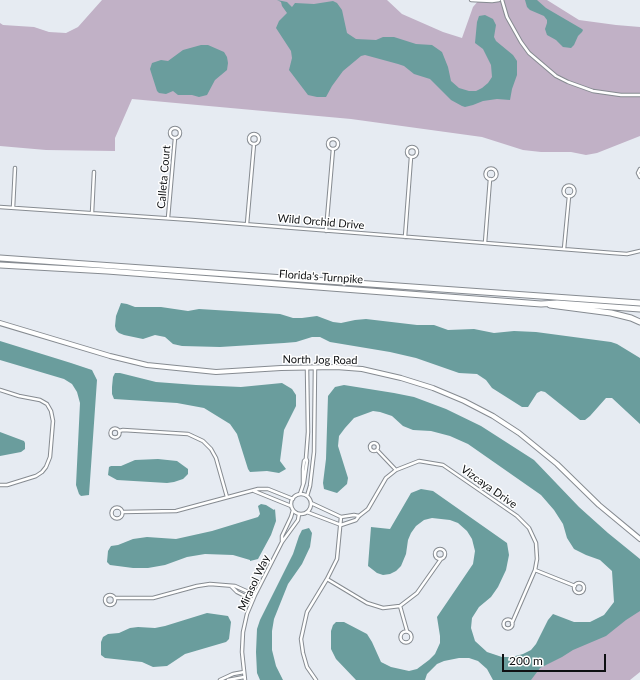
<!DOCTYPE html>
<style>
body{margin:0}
#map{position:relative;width:640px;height:680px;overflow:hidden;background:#e6ebf2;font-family:Lato,sans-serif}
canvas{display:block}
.scale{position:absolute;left:502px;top:654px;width:104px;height:18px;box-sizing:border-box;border:2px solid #0e1012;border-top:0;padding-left:5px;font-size:12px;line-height:14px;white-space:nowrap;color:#0e1012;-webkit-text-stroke:3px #fff;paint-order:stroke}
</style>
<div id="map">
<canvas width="640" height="680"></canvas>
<div class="scale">200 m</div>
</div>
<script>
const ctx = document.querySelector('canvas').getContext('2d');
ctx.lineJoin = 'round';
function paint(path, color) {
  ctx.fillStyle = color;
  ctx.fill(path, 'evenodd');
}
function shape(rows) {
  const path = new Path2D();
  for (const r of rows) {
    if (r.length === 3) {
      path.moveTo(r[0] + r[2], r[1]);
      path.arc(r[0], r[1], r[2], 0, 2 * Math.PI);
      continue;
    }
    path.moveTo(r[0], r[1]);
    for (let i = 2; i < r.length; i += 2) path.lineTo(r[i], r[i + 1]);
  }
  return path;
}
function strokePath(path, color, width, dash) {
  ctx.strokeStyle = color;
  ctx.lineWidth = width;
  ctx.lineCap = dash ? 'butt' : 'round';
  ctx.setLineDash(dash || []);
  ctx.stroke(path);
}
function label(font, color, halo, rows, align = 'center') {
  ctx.font = font + ' Lato,sans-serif';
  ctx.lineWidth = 3;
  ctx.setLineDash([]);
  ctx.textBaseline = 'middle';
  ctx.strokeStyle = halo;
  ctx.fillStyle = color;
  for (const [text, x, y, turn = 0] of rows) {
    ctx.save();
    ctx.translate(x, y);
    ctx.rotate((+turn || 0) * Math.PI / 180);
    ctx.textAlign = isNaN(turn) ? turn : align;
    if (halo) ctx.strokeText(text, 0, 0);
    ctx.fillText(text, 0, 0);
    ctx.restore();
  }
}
paint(shape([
 [102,0,387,0,402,14,443,32,462,38,473,7,479,0,547,0,579,20,616,25,640,27,640,136,597,153,586,155,571,152,541,152,523,150,482,137,351,119,132,99,115,138,115,151,46,150,0,146,0,23,3,25,34,27,49,32,66,33,78,27],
 [640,604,640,672,630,680,520,680]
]), '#c1b1c6');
paint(shape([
 [277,0,287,2,292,7,295,3,314,4,333,1,337,3,342,10,347,33,356,39,376,40,383,37,394,37,416,44,432,45,442,52,448,67,451,81,459,88,469,91,476,91,482,88,488,83,492,77,491,65,483,49,475,43,477,22,479,16,485,15,493,19,496,25,494,37,496,41,513,55,517,61,517,75,512,89,510,100,497,99,483,101,473,105,465,107,462,106,451,100,430,79,414,74,404,66,398,64,365,55,361,56,343,71,332,86,326,97,317,97,308,95,289,70,292,58,291,51,276,28,279,21,287,13,282,6,281,2],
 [525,0,537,0,546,8,582,29,583,30,582,32,578,36,574,45,571,48,563,47,556,40,547,35,545,29,547,23,547,20,544,16,530,10,527,7],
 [201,45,208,45,224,52,227,57,228,63,227,70,215,80,207,95,199,97,192,95,178,95,173,91,166,94,159,93,157,91,150,69,152,63,161,60,168,61,183,50],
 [121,303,127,304,135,307,161,307,188,311,199,309,280,314,293,318,302,318,317,316,333,322,341,323,355,320,366,319,417,325,434,325,448,330,474,329,494,333,514,331,536,332,611,342,617,344,640,358,640,424,612,398,606,398,590,416,585,420,580,420,545,392,541,391,537,393,528,407,522,407,492,388,486,380,477,374,459,373,416,358,390,352,330,342,320,337,312,337,296,342,284,343,220,347,182,346,173,344,165,337,155,335,143,339,124,335,119,333,116,330,115,326,116,316],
 [0,341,71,363,92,370,97,380,89,495,81,496,79,494,76,485,80,403,77,392,72,384,64,379,0,360],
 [115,373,120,373,156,382,196,385,241,387,282,383,292,389,296,395,296,406,284,430,280,461,286,469,279,473,267,471,250,472,248,469,237,434,230,424,204,408,177,403,114,399,112,394,112,387,113,377],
 [344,385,394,393,414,397,446,409,481,426,534,460,579,507,608,533,640,559,640,611,626,620,606,636,573,650,562,657,540,668,531,680,493,680,487,669,478,661,469,658,459,658,444,661,437,664,427,674,425,680,356,680,336,659,331,649,331,631,333,625,336,622,344,622,367,634,372,642,381,662,391,667,409,671,417,669,429,660,435,654,440,643,440,636,437,617,473,564,475,551,472,539,467,531,458,523,450,520,432,518,424,520,416,526,411,533,408,540,406,554,401,566,396,571,390,574,383,575,377,573,368,566,371,527,390,529,411,493,421,489,433,491,507,543,509,555,506,570,498,587,491,597,479,607,472,618,471,628,475,641,487,652,502,657,512,657,523,654,531,650,536,644,548,620,553,614,574,622,590,622,604,615,614,602,612,571,600,560,586,555,574,549,567,538,563,524,554,510,541,495,468,444,450,436,431,431,413,430,403,426,392,416,380,412,373,411,354,418,345,428,339,436,338,446,348,478,347,484,337,493,324,489,323,483,326,459,328,396,335,387],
 [0,432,24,441,25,443,25,449,21,452,0,456],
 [158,459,177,461,188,469,188,474,183,479,174,482,167,483,117,480,108,475,109,467,111,466,121,466,135,460],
 [261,504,266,505,274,510,275,509,276,521,271,535,258,559,250,561,250,560,233,555,205,554,187,557,165,565,148,568,133,568,110,565,107,562,108,551,111,546,118,545,133,539,147,537,176,539,212,531,258,517,260,514,258,506],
 [309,528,312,533,310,547,302,564,288,584,274,619,272,631,272,650,276,666,283,680,260,680,257,673,256,652,257,629,260,620,293,554,299,536,302,530],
 [207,613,228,616,231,622,229,639,226,642,185,654,167,666,153,667,142,662,105,658,101,655,101,642,103,637,108,634,119,633,130,628,138,627,155,628,165,626]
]), '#6a9d9d');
const street = shape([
 [471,0,492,1,499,0],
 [502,0,507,17,521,42,529,53,556,76,568,82,593,91,621,95,640,95],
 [175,133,5],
 [254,139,5],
 [333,144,5],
 [412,152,5],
 [491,174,5.5],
 [640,169,638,173,640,177],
 [569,191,5.5],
 [0,207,192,220,613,253,627,254,640,251],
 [13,208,15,168],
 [92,213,94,172],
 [168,218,175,138],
 [247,224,254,144],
 [326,231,333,149],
 [405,237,411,157],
 [485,243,490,179],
 [564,249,569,196],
 [0,390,19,396,40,400,47,404,51,411,53,421,50,457,46,467,42,472,36,476,7,485,0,485],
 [115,433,4.5],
 [119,431,123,430,188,434,203,441,211,449,216,458,227,497],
 [374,447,4],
 [377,450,396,470],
 [303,485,303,469,304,461,306,459],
 [254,491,291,506],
 [300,494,304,482,307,461,306,458,308,432,307,368],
 [301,504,10],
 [307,496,310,486,314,452,315,367],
 [311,503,341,517],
 [117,513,5.5],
 [123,512,176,511,258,489,268,489,293,499],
 [307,512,341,525,356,520,359,516,368,509,386,478,396,470,419,461,443,465,517,516,529,528,536,543,537,559,535,570,512,623],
 [341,517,354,515,359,516],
 [282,541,282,536,291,517,293,510],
 [440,554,5],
 [535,570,575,586],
 [327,579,367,603,383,608,400,606,417,593,441,559],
 [579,588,5],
 [231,586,237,592,253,600],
 [110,600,5],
 [115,598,153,598,197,586,210,584,235,586,255,595],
 [400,606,407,631],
 [508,624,4.5],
 [406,637,5.5],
 [220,680,233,674,244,672],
 [228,680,244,677],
 [245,680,242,652,243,632,247,614,255,595,282,542,298,520,299,514],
 [316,680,307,667,303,653,301,639,307,612,327,579,337,559,341,517]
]);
const secondary = shape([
 [0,323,110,356,147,365,216,372,281,368,336,367,362,369,401,378,433,388,464,401,493,416,519,433,557,464,599,505,640,539]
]);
const highway = shape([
 [0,258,640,303],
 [0,265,107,271,541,304,557,303,640,309],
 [550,305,611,313,631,318,640,322]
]);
strokePath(street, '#868b91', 4.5);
strokePath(secondary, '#868b91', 6);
strokePath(highway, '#868b91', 7);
strokePath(street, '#fff', 2.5);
strokePath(secondary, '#fff', 4);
strokePath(highway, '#fff', 5);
label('11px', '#0e1012', '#fff', [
 ["Calleta Court",164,177,-85],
 ["Wild Orchid Drive",321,222,5],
 ["Florida's Turnpike",321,277,4],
 ["North Jog Road",320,360,1],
 ["Vizcaya Drive",489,487,35],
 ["Mirasol Way",254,583,-65]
]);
</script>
